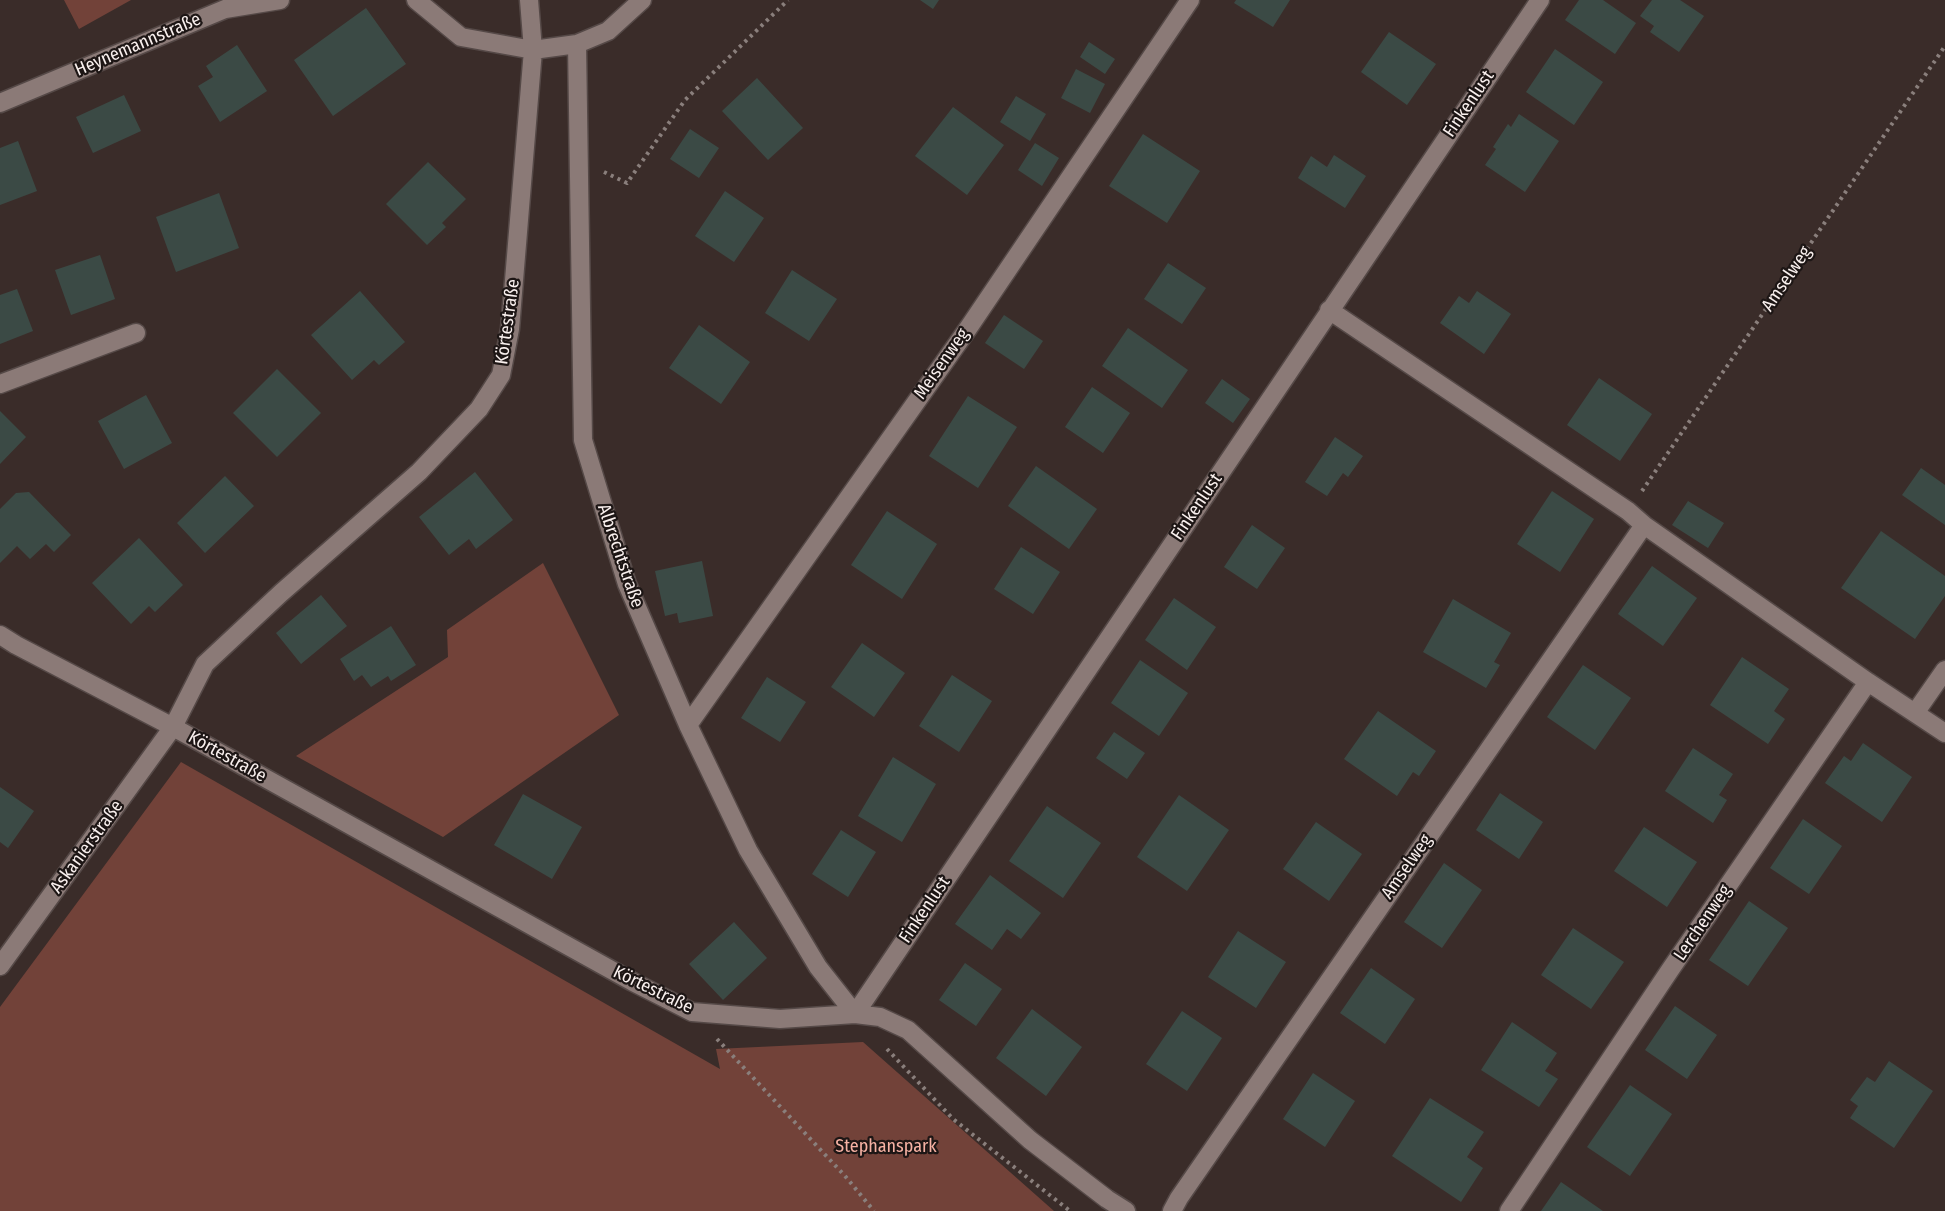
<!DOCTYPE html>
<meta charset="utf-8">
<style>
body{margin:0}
canvas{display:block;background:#3a2c29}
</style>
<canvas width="1945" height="1211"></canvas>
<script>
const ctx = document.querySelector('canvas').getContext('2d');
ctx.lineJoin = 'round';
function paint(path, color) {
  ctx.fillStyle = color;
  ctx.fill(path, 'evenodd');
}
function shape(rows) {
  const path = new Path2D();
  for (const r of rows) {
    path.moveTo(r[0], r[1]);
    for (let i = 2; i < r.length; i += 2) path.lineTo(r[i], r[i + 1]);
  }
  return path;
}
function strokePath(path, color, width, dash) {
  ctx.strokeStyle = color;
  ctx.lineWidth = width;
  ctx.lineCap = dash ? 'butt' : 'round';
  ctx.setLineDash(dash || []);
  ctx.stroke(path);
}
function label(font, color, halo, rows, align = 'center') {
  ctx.font = font + ' "Fira Sans Condensed",sans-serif';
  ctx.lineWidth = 4.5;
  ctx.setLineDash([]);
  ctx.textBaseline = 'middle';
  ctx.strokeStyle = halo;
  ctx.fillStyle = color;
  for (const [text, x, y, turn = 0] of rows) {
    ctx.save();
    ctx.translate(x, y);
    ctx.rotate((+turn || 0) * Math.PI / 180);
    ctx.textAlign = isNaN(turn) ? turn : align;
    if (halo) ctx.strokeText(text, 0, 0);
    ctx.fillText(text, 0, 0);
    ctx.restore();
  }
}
paint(shape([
 [64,0,131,0,79,29],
 [543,563,619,715,443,837,296,756,448,657,447,630],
 [181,762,720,1069,716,1049,863,1042,1054,1211,0,1211,0,1007]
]), '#724239');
paint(shape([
 [920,0,939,0,933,9],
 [1236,0,1290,0,1273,27,1234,3],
 [1579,0,1603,0,1636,23,1615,54,1565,20],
 [1652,0,1680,0,1704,16,1679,52,1650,32,1654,26,1640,16],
 [366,8,406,64,333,116,294,60],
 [1389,32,1436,64,1407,105,1361,72],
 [1089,42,1115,59,1105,74,1080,57],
 [237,45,267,91,220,122,198,86,213,77,206,66],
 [1555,49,1603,82,1574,125,1526,92],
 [1076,69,1105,84,1090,113,1061,98],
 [757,78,803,128,768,160,722,111],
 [124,95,141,131,93,153,76,117],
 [1016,96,1046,114,1030,141,1000,122],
 [953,107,1004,145,967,195,915,156],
 [1519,114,1559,141,1525,192,1485,165,1496,149,1493,147,1508,124,1511,127],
 [690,129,719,148,699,178,670,159],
 [1143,134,1200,171,1167,223,1109,186],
 [18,141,37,191,0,205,0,148],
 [1035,143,1059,158,1042,186,1018,170],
 [1334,155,1366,176,1345,208,1298,178,1311,156,1327,167],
 [428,162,466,199,442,223,446,227,427,245,386,204],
 [725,191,764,218,734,262,695,236],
 [219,193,239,248,176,272,156,217],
 [100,255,115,299,71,315,55,270],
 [1168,263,1206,288,1182,324,1144,299],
 [792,270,837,299,809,341,765,313],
 [17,289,33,331,0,344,0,295],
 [360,291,405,342,379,365,374,360,352,380,311,335],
 [1477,291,1511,314,1484,354,1440,323,1459,296,1469,303],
 [1004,315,1043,341,1024,369,985,343],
 [699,325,750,362,721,404,669,368],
 [1128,328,1188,370,1162,408,1102,366],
 [277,369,321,413,277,457,233,413],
 [1599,378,1652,414,1620,461,1567,425],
 [1222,379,1250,399,1233,423,1205,403],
 [1092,387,1130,413,1103,453,1065,427],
 [146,395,172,443,124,469,98,421],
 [968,396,1017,427,978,488,929,456],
 [0,411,26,437,0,464],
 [1335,437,1363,456,1348,477,1343,473,1327,496,1305,482],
 [1036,466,1097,509,1069,549,1008,506],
 [1921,468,1945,485,1945,525,1902,495],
 [475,472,513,520,476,549,469,539,449,555,419,517],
 [225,476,254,506,205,553,177,523],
 [1552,491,1594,519,1560,572,1517,544],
 [29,492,71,535,54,552,46,544,30,559,17,546,0,563,0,509,16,493],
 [1688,501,1724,523,1708,548,1672,525],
 [887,511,937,544,902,599,851,565],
 [1252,525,1285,548,1257,589,1224,567],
 [1881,531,1945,576,1945,596,1915,639,1841,588],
 [139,538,183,585,155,612,149,606,131,624,92,583],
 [1021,547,1060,572,1033,614,994,589],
 [702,561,713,616,679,623,677,613,665,616,655,571],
 [1652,566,1697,598,1663,646,1618,614],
 [321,595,347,626,301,664,276,633],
 [1174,598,1216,627,1187,670,1145,640],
 [1453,599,1511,633,1494,662,1500,665,1486,688,1423,652],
 [391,626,416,665,391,681,388,676,371,687,362,675,354,681,340,659],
 [862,643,905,673,874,717,831,687],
 [1742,657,1789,689,1774,711,1785,719,1768,744,1710,705],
 [1140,660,1188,693,1159,736,1111,703],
 [1583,665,1631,698,1595,750,1547,717],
 [952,675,992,701,959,752,919,726],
 [767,677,806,702,780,742,741,718],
 [1378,711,1436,751,1419,776,1413,772,1397,796,1344,759],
 [1114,732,1145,753,1127,779,1096,758],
 [1863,743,1912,777,1882,822,1825,783,1844,756,1851,761],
 [1693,748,1733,774,1719,795,1727,800,1713,823,1665,791],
 [893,757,936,784,902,842,858,816],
 [0,787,34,811,8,848,0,842],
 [1500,793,1543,822,1519,859,1476,830],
 [523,794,582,827,552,879,494,845],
 [1179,795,1229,830,1187,891,1137,857],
 [1047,806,1101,843,1063,898,1009,861],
 [1803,819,1842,846,1809,894,1770,868],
 [1316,822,1362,854,1329,901,1283,869],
 [1644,827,1697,862,1667,907,1614,871],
 [841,830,876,852,848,897,812,874],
 [1444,863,1482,890,1442,948,1404,922],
 [990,875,1041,913,1021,939,1007,929,992,950,955,924],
 [1749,901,1788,928,1748,986,1709,960],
 [734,922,767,958,723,1000,689,964],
 [1573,928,1624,962,1591,1009,1541,975],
 [1238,931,1286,962,1256,1008,1208,977],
 [965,963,1002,989,976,1026,939,1000],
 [1371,968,1415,999,1385,1044,1340,1013],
 [1675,1006,1717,1035,1687,1079,1645,1050],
 [1032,1009,1082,1047,1046,1096,996,1058],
 [1182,1011,1222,1038,1187,1091,1146,1064],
 [1512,1022,1557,1053,1545,1071,1558,1079,1539,1107,1481,1070],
 [1889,1061,1933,1091,1894,1148,1850,1118,1858,1106,1850,1100,1867,1077,1875,1082],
 [1313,1073,1355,1101,1325,1147,1283,1119],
 [1630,1085,1672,1114,1630,1176,1587,1147],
 [1430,1098,1484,1132,1467,1157,1483,1168,1461,1202,1392,1156],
 [1561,1182,1603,1211,1541,1211]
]), '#3b4a45');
const minor = shape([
 [416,0,461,37,533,50,577,44,608,31,642,0],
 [577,44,583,440,627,584,688,725,748,850,818,967,855,1014,1540,0],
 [0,103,225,9,280,0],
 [1329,310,1628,511,1644,525,1868,682,1945,733],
 [0,384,136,333],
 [0,635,16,645,173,727,633,982,692,1012,780,1019,855,1014,880,1017,908,1030,1030,1140,1107,1199,1126,1211],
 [1915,713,1945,670],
 [688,725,967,330,1190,0],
 [0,966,173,727,205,664,281,593,419,472,479,409,501,375,510,329,533,50,529,0],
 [1172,1211,1179,1198,1644,525],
 [1509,1211,1670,970,1868,682]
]);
strokePath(minor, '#554947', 21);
strokePath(shape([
 [604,172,627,183,685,100,788,0],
 [1642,491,1945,46],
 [717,1039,845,1176,874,1211],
 [887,1049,953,1119,1070,1211]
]), '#8a7f7c', 4, [3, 4.5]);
strokePath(minor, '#8b7a77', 18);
label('18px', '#f9f0ee', '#1d1615', [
 ["Heynemannstraße",138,45,-23],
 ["Finkenlust",1469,104,-56],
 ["Amselweg",1787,279,-56],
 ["Körtestraße",508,322,-82],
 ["Meisenweg",942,364,-55],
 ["Finkenlust",1197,507,-56],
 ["Albrechtstraße",620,556,71],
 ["Körtestraße",227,757,29],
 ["Askanierstraße",87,847,-54],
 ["Amselweg",1407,867,-55],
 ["Finkenlust",925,910,-56],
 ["Lerchenweg",1703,923,-56],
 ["Körtestraße",653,990,26]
]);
label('18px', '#f7b2a4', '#1d1615', [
 ["Stephanspark",886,1147]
]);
</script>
